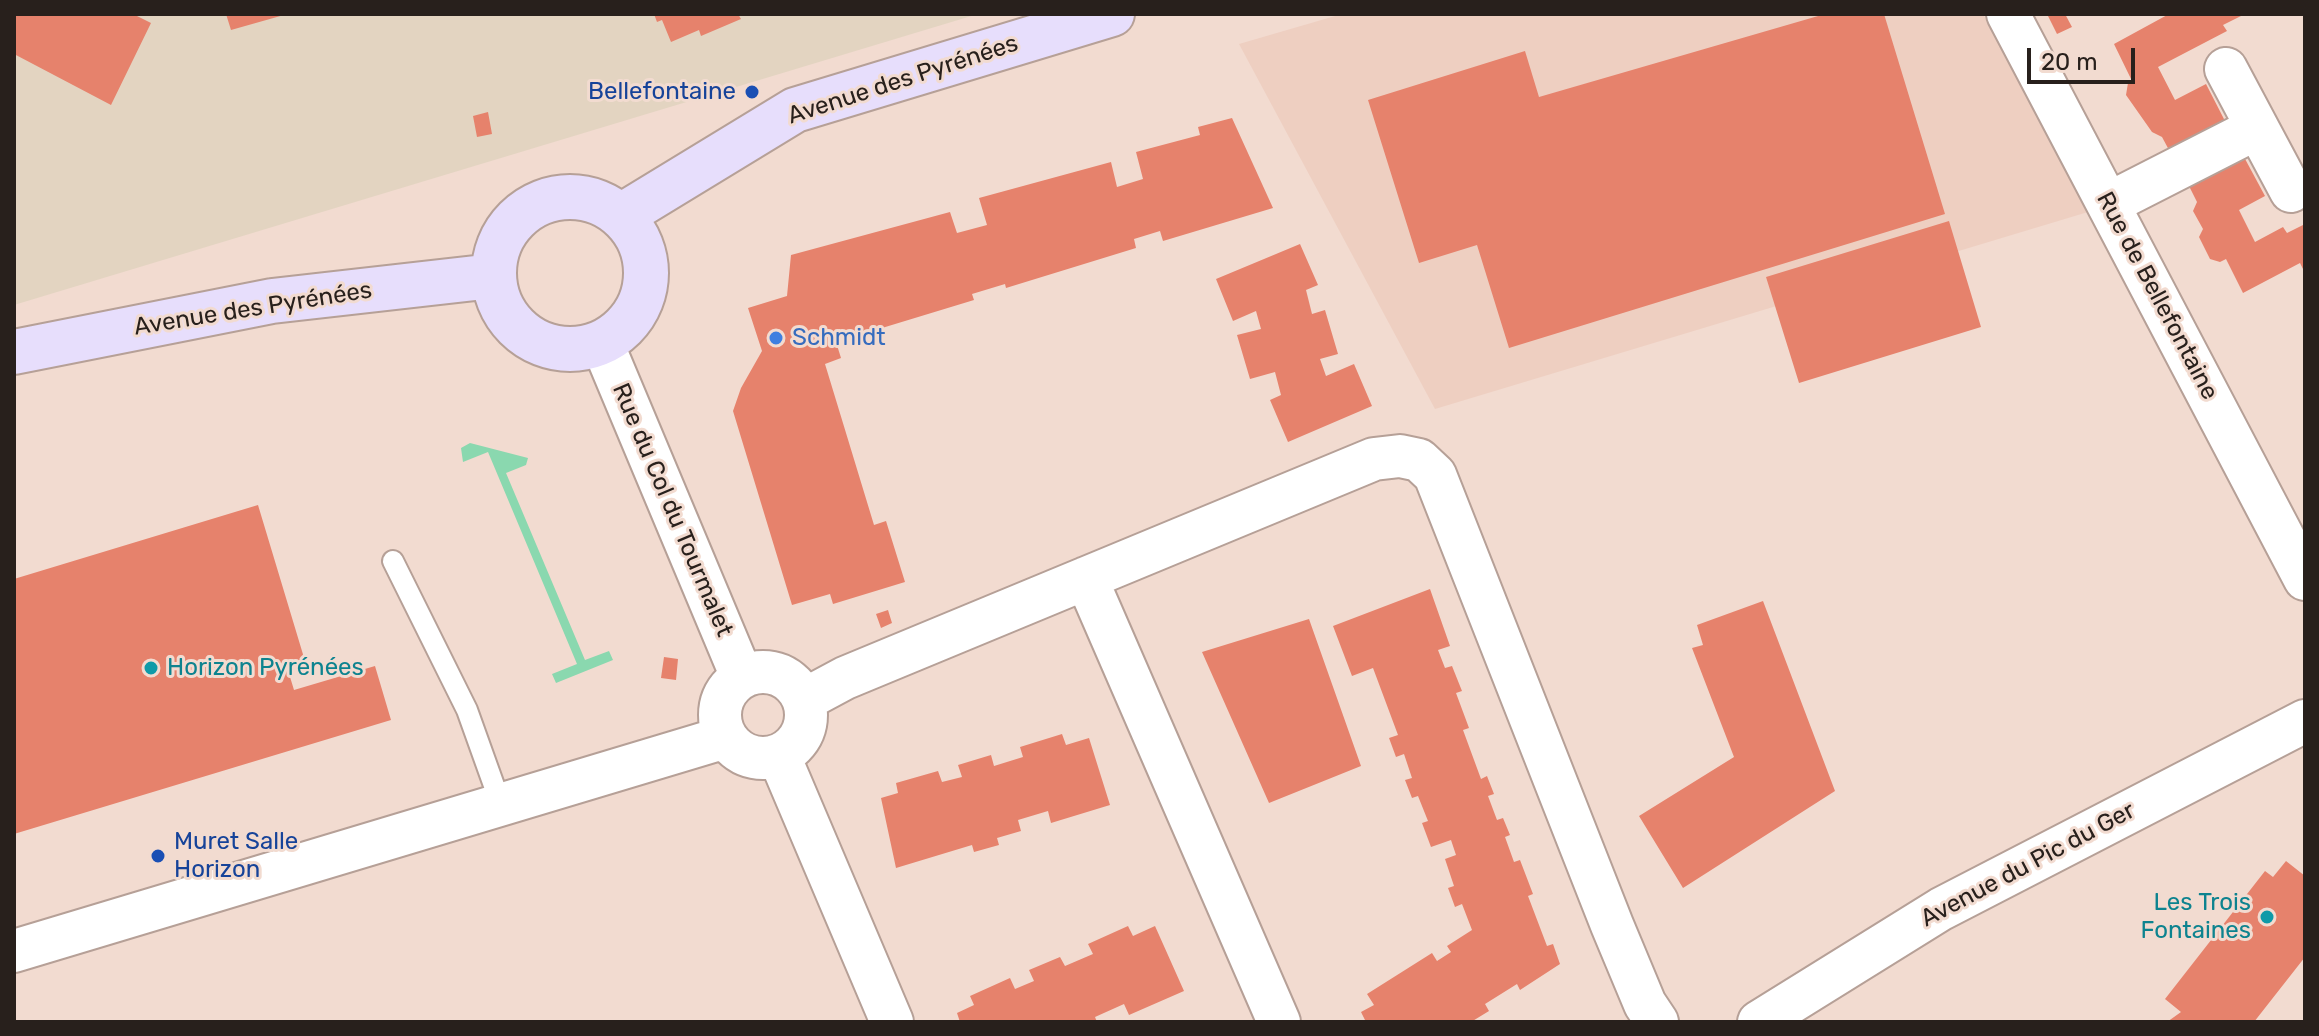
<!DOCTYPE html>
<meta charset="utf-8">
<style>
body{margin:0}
#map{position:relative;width:2319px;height:1036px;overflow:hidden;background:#f2dbd0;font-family:Rubik,sans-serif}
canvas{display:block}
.frame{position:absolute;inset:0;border:16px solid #28201c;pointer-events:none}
.scale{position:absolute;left:2027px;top:48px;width:108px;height:36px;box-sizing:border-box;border:4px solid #28201c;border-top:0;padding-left:10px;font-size:24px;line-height:28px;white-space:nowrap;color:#28201c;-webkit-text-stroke:6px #f2dbd0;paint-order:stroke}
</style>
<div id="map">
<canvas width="2319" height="1036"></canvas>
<div class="frame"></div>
<div class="scale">20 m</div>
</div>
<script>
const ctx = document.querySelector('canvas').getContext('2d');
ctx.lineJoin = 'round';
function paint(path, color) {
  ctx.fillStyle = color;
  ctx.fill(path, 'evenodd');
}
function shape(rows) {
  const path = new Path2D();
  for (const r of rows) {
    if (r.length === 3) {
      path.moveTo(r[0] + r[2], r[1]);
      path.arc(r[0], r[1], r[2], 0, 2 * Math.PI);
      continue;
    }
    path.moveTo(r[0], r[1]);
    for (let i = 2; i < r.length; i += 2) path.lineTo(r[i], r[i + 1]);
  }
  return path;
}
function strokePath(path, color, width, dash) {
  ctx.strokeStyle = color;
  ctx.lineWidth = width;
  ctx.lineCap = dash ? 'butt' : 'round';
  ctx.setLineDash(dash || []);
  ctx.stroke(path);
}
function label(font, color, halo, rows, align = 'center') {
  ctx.font = font + ' Rubik,sans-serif';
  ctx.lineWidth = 6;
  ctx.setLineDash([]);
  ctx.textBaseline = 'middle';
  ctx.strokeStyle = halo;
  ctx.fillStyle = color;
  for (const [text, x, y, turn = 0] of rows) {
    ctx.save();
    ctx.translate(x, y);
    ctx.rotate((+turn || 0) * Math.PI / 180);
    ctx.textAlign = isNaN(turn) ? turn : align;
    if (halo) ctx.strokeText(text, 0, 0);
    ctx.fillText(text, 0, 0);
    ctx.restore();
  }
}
paint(shape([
 [14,14,978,14,14,305]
]), '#e3d4c1');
paint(shape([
 [1342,14,1983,14,2088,212,1435,409,1239,44]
]), '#eecfc1');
paint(shape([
 [470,443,528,458,526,465,506,473,585,660,609,651,613,660,556,683,552,674,577,664,488,452,463,462,461,448]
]), '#8ad8af');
paint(shape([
 [14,14,133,14,151,23,111,105,14,54],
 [226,14,284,14,284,15,231,30],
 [654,14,738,14,741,19,701,36,699,30,671,42,662,20,657,22],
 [1825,14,1884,14,1945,214,1509,348,1477,245,1419,263,1368,100,1525,51,1539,97],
 [2047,14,2065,14,2072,27,2057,34],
 [2169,14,2245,14,2223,25,2227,31,2158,67,2175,100,2206,84,2225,121,2169,150,2162,137,2152,132,2126,95,2128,83,2132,81,2114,44],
 [488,112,492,134,477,137,473,116],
 [1232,118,1273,208,1163,241,1160,231,1134,239,1136,248,1006,288,1005,284,972,294,974,300,836,342,841,358,825,364,874,525,886,521,905,582,833,604,830,594,792,605,733,411,741,388,762,351,748,308,787,296,791,255,950,212,957,233,987,225,979,198,1111,162,1117,187,1143,179,1136,152,1200,135,1198,127],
 [2244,157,2265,196,2239,210,2255,242,2283,227,2287,233,2305,224,2305,273,2300,263,2243,293,2226,259,2220,262,2210,259,2199,237,2203,229,2193,211,2197,202,2189,186],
 [1949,221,1981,327,1799,383,1766,277],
 [1300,244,1318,285,1306,290,1312,314,1325,310,1338,354,1320,359,1326,376,1354,364,1372,406,1288,442,1270,400,1281,395,1275,372,1250,379,1237,335,1261,329,1256,311,1233,321,1216,279],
 [258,505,305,661,287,667,294,690,375,666,391,720,14,834,14,579],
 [1430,589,1450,646,1438,650,1445,668,1452,666,1462,691,1456,693,1469,728,1463,730,1481,779,1487,776,1494,794,1488,796,1497,820,1503,818,1510,835,1505,837,1514,862,1520,860,1533,894,1528,896,1547,946,1553,944,1560,964,1520,990,1517,984,1485,1004,1489,1011,1471,1022,1366,1022,1361,1012,1374,1005,1367,994,1432,953,1437,961,1451,952,1447,946,1472,930,1462,904,1455,907,1448,888,1454,886,1445,859,1456,855,1451,840,1431,847,1422,823,1428,821,1418,796,1412,798,1405,780,1412,778,1404,754,1396,757,1389,738,1398,735,1373,668,1352,676,1333,626],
 [1763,601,1835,791,1683,888,1639,816,1734,757,1692,648,1703,645,1697,625],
 [888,610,892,623,881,628,876,614],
 [1309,619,1361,766,1269,803,1202,652],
 [664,657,678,659,676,680,661,678],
 [1062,734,1066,745,1089,738,1110,805,1051,823,1048,811,1018,820,1021,831,997,838,999,845,974,852,972,845,896,868,881,798,898,793,896,783,938,771,942,782,962,777,958,765,991,755,994,766,1023,757,1020,747],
 [2286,861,2305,876,2305,957,2254,1022,2167,1022,2181,1012,2165,999,2265,871,2273,877],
 [1128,926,1133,936,1155,926,1184,991,1129,1015,1124,1004,1095,1017,1097,1022,960,1022,957,1013,974,1005,970,996,1010,978,1015,989,1034,981,1029,970,1060,957,1065,966,1093,954,1088,944]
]), '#e6826c');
const service = shape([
 [393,561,467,710,501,805]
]);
const minor = shape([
 [2008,14,2305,579],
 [2226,69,2291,191],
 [2108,204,2257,128],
 [602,343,742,677],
 [1086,578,1279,1022],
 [763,715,43],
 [804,700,845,678,1374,459,1400,456,1419,460,1435,475,1612,925,1645,1004,1657,1022],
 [779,756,892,1022],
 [14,951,726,737],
 [1759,1022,1941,909,2305,721]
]);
const secondary = shape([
 [570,273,76],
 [621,216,795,110,1112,14],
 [14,352,272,301,493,276]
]);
strokePath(service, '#b6a097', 24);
strokePath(minor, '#b6a097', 46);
strokePath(secondary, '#b6a097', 48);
strokePath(service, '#fff', 20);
strokePath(minor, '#fff', 42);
strokePath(secondary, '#e7defc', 44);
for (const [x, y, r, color] of [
 [752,92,8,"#1a4fb4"],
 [776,338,8,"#3f7fe0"],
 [151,668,8,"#0f9aa8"],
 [158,856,8,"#1a4fb4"],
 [2267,917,8,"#0f9aa8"]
]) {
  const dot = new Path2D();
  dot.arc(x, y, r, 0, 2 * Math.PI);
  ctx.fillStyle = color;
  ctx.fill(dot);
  strokePath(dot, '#f2dbd0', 3);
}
label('24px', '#28201c', '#f2dbd0', [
 ["Avenue des Pyrénées",903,80,-18],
 ["Rue de Bellefontaine",2157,296,62],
 ["Avenue des Pyrénées",253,309,-9],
 ["Rue du Col du Tourmalet",672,510,67],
 ["Avenue du Pic du Ger",2028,865,-28]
]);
label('24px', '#164399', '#f2dbd0', [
 ["Bellefontaine",736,92],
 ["Muret Salle",174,842,"left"],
 ["Horizon",174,870,"left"]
], 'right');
label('24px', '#366cbe', '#f2dbd0', [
 ["Schmidt",792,338]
], 'left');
label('24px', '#0d838f', '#f2dbd0', [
 ["Horizon Pyrénées",167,668],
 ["Les Trois",2251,903,"right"],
 ["Fontaines",2251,931,"right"]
], 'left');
</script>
